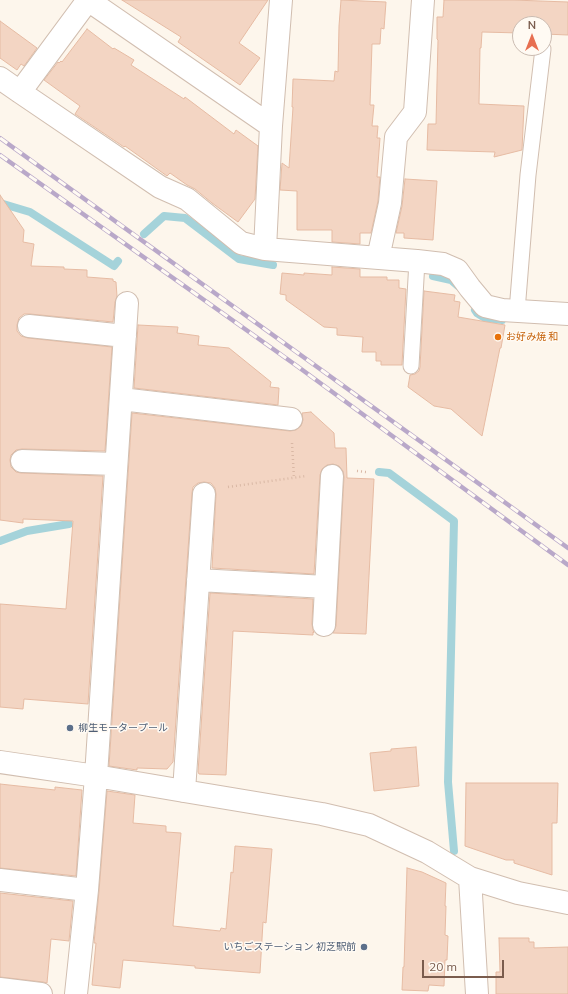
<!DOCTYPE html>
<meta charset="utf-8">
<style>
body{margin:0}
#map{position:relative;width:568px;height:994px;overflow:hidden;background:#fdf6ec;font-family:Mulish,sans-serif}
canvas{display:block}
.north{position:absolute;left:512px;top:16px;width:40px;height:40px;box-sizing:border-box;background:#fffaf3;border:1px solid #cabbb1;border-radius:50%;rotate:0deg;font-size:11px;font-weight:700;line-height:16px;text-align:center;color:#7a5c4d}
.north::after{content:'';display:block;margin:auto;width:14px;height:18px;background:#e76f51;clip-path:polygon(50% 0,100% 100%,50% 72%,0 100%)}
.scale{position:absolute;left:422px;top:960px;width:82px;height:18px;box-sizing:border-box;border:2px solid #7a5c4d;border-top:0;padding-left:5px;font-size:12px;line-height:14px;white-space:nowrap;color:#7a5c4d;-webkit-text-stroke:3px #fffaf3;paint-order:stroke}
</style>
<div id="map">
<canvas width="568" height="994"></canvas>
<div class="north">N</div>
<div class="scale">20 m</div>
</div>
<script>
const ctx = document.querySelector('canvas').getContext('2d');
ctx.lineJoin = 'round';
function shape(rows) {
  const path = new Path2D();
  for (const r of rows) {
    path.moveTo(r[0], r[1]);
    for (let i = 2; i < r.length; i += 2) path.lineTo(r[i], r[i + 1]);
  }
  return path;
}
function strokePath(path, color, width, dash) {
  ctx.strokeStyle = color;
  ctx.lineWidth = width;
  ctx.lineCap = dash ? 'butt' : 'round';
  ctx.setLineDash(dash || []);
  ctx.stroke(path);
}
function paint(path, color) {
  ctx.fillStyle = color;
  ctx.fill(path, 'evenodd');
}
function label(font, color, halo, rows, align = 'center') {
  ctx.font = font + ' Mulish,"Noto Sans JP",sans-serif';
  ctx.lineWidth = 3;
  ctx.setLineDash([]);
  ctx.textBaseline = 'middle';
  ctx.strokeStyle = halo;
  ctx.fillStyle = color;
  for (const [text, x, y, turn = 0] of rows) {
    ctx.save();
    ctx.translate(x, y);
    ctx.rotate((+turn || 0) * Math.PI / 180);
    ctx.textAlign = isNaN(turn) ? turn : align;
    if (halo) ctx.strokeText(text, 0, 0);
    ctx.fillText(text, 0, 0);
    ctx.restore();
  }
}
strokePath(shape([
 [0,203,30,212,114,266,118,261],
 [144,234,164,216,185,218,239,259,273,265],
 [433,276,451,280,458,286],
 [475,310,477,313,485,318,502,320],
 [379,472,389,473,454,521,448,782,454,851],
 [0,541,27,531,69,524]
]), '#a5d3da', 8);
const building = shape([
 [122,0,268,0,239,43,260,58,240,85,178,42,181,37,122,0],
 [341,0,386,2,384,29,381,28,380,44,372,44,370,105,374,105,372,126,378,126,377,138,380,138,377,177,380,177,378,201,371,233,360,233,360,244,332,242,332,230,297,230,297,191,280,190,282,163,289,168,293,107,292,107,293,79,334,81,335,71,338,72,339,26,341,0],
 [444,0,513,0,568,2,568,35,544,34,544,24,520,24,520,33,482,32,481,48,480,48,479,104,524,106,522,150,494,157,495,152,427,150,428,124,436,124,438,40,437,39,437,17,443,17,444,0],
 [0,21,37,48,24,66,21,64,17,70,0,58,0,21],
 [87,29,113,49,114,48,134,60,131,65,184,99,185,97,234,134,236,130,258,146,255,199,238,222,212,203,195,189,187,185,170,173,167,176,125,146,124,147,75,114,80,106,44,80,58,62,59,63,61,61,62,62,87,29],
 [405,179,437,181,433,240,404,238,404,233,396,233,402,206,405,179],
 [0,195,24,230,23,242,34,244,31,266,64,267,64,269,87,270,87,277,113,279,113,281,116,282,117,296,115,302,113,322,30,314,24,314,19,318,17,325,17,331,21,336,28,338,112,347,105,451,22,449,16,450,11,455,10,460,11,467,16,472,21,473,103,476,88,704,24,699,23,709,0,707,0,604,66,609,73,521,23,519,23,523,0,520,0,195],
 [332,267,360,269,360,277,387,277,387,280,399,280,399,288,406,289,402,365,381,365,381,361,376,361,376,352,362,352,363,337,337,335,337,328,324,327,286,300,286,295,280,294,282,273,304,275,304,273,332,275,332,267],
 [424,291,455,295,454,301,460,302,458,317,505,325,501,348,500,348,482,436,451,409,434,406,408,387,410,375,415,374,419,371,420,367,424,291],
 [138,325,178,327,177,333,199,336,198,345,229,348,271,382,270,387,279,388,278,405,134,388,138,325],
 [311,412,334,433,335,448,346,448,347,478,374,479,366,634,333,633,336,626,344,477,343,471,339,466,333,464,327,465,322,469,320,475,314,574,212,568,216,494,215,488,211,483,204,482,198,483,193,487,192,493,173,762,167,769,137,768,137,770,109,766,132,413,290,431,296,430,301,426,303,420,302,413,311,412],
 [210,593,313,599,312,624,313,630,314,633,313,632,313,635,233,631,226,775,199,774,198,772,210,593],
 [416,747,419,786,374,791,370,753,391,751,391,749,416,747],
 [466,783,558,783,557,823,552,823,552,875,514,863,514,860,506,860,465,846,466,783],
 [0,784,55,790,55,787,82,790,76,876,0,868,0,784],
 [107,791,135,795,133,823,166,826,166,832,181,833,173,926,220,931,221,928,226,929,231,872,233,873,235,846,272,849,266,923,263,922,260,973,195,968,195,966,123,960,120,988,92,985,96,943,94,943,99,891,107,791],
 [407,868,422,872,446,883,445,906,446,906,445,935,448,936,447,960,445,960,444,986,429,985,428,991,402,990,403,967,404,967,407,868],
 [0,893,73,901,69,941,51,939,47,983,43,982,0,977,0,893],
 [499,938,529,938,529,942,534,942,534,948,568,947,568,994,496,994,496,972,500,972,499,938]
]);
paint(building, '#f3d5c3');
strokePath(building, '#e6bba3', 1);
const lane = shape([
 [517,311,528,175,543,49],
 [411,366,417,261]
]);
const street = shape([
 [88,0,271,126],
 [0,78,20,92,160,187,187,199,241,243,265,249,417,261,443,264,457,270,470,288,485,306,502,310,568,314],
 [20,92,88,0],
 [265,249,271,126,281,0],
 [378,258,390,203,396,137,415,112,423,0],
 [29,326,125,336],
 [121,399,291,419],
 [22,461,116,464],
 [198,580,326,587],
 [324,625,332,476],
 [0,762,96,776,184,791,322,814,369,825,427,852,470,878,518,893,568,903],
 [184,791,204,494],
 [470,878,477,994],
 [0,880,87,890],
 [0,989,41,994],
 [76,994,87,890,96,776,127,303]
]);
strokePath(lane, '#d1beb0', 17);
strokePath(street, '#d1beb0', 24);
strokePath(shape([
 [292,443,294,478],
 [357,471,366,472],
 [228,487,306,476]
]), '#d9b8a5', 2.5, [1, 3]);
strokePath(lane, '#fff', 15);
strokePath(street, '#fff', 22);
const rail = shape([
 [0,138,568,548],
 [0,155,297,366,568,565]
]);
strokePath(rail, '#b9a8c9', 4.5);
strokePath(rail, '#fffaf3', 3, [9]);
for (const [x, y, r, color] of [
 [498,337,4,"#e8710a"],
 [70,728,4,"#5c6f8a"],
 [364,947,4,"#5c6f8a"]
]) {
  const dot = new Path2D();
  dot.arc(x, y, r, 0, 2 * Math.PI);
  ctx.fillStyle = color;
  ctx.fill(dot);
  strokePath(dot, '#fffaf3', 1.5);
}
label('10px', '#c56008', '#fffaf3', [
 ["お好み焼 和",506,337]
], 'left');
label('10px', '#4e5e75', '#fffaf3', [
 ["柳生モータープール",78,728],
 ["いちごステーション 初芝駅前",356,947,"right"]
], 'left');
</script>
